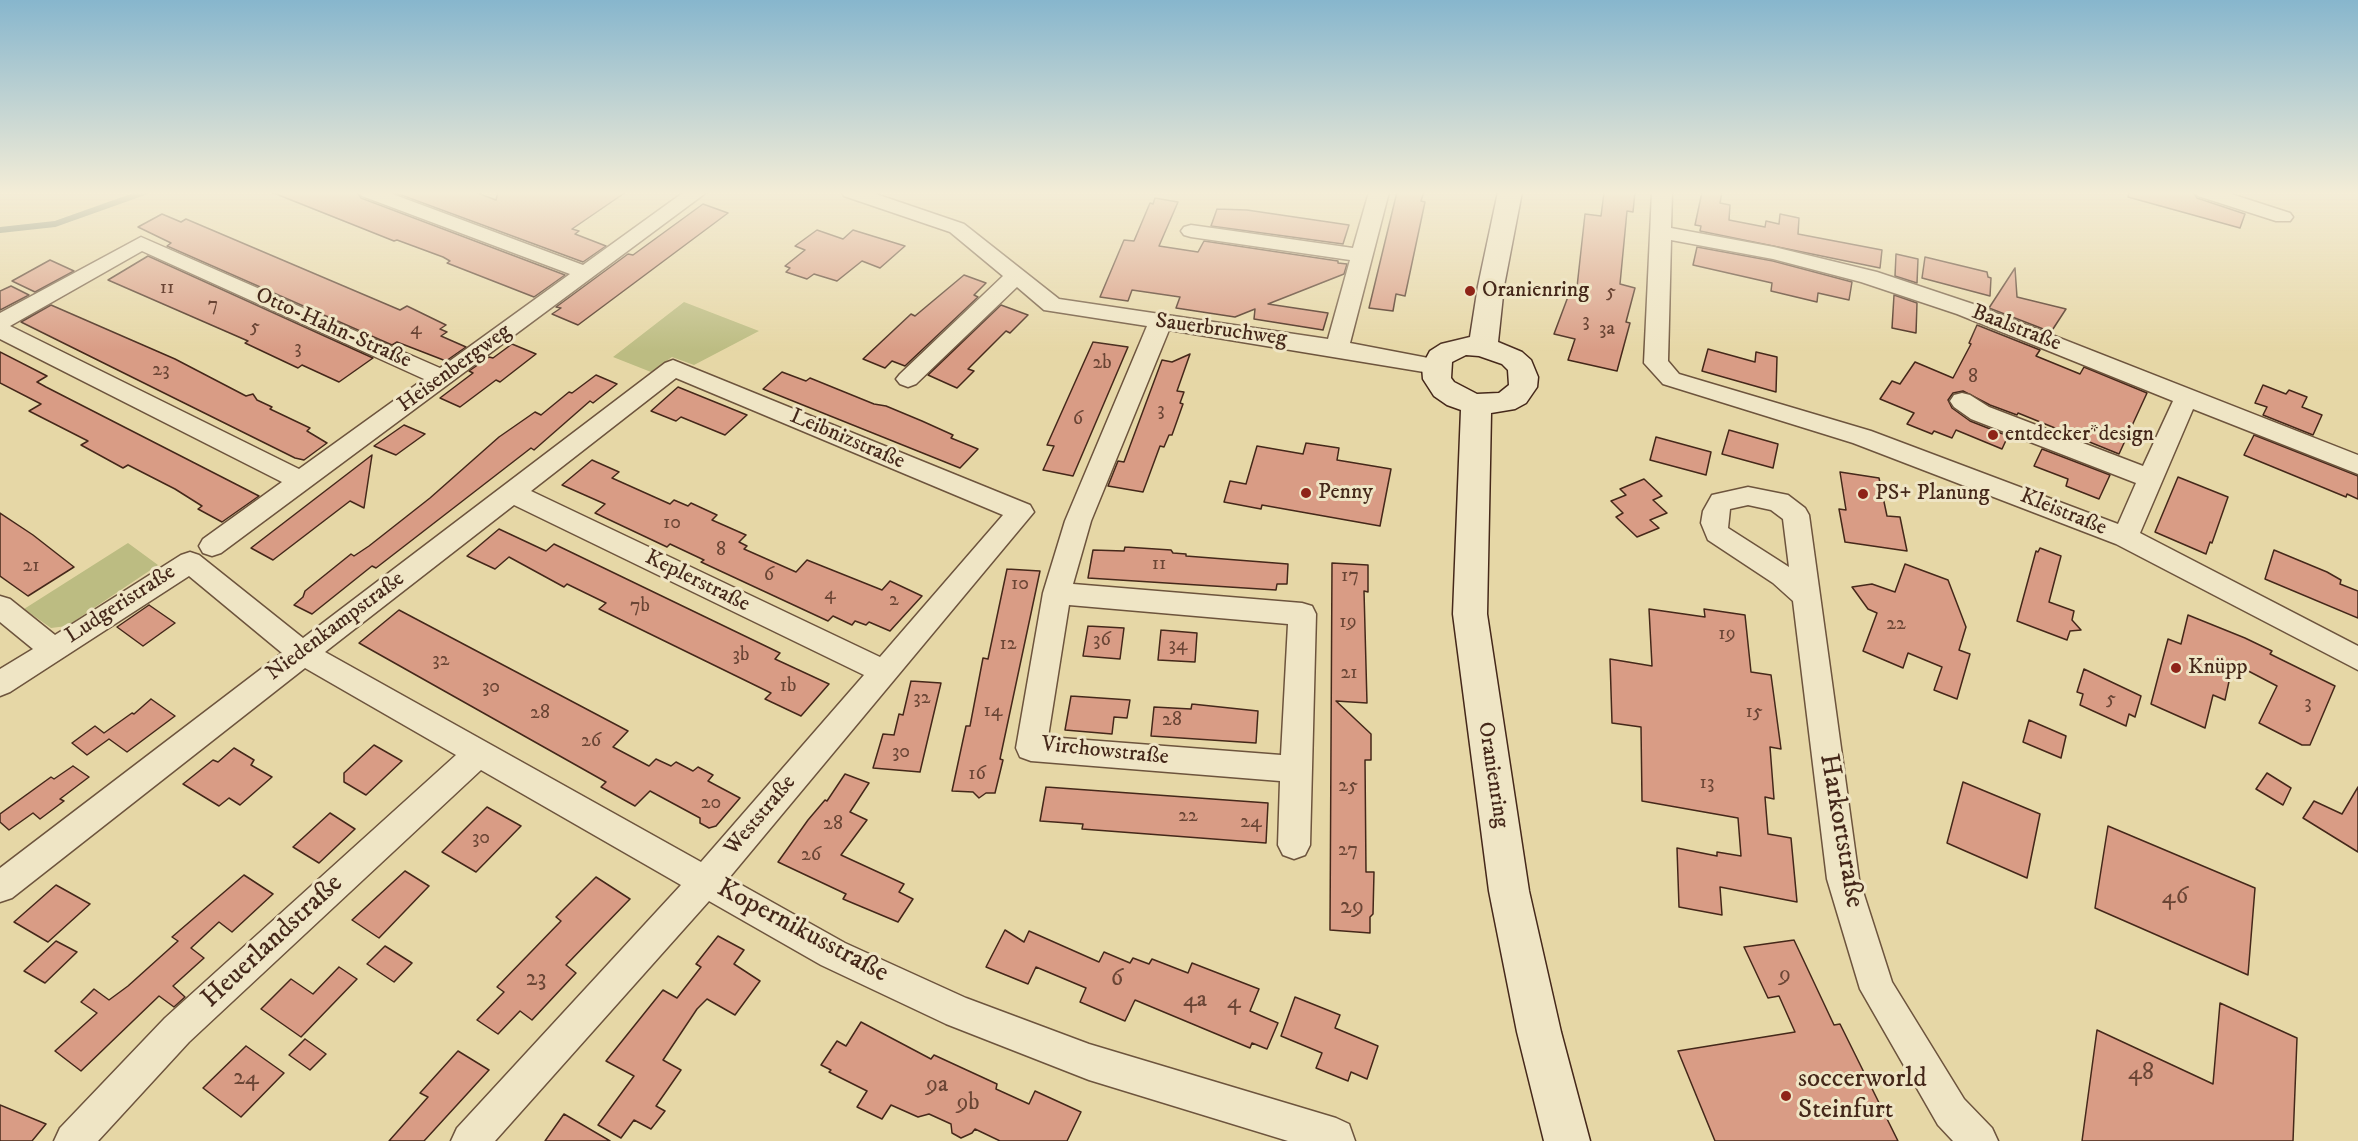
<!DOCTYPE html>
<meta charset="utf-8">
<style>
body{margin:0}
canvas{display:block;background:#e6d7a6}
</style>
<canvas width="2358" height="1141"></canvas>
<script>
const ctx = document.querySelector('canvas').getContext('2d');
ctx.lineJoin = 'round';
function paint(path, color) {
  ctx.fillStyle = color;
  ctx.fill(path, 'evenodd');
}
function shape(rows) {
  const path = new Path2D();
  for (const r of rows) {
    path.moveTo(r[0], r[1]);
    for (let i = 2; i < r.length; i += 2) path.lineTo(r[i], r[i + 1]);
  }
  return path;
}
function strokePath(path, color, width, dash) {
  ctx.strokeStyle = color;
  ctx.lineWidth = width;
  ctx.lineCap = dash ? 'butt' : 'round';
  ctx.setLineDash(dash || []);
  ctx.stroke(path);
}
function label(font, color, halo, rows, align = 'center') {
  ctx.font = font + ' "IM FELL DW Pica",serif';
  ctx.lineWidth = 6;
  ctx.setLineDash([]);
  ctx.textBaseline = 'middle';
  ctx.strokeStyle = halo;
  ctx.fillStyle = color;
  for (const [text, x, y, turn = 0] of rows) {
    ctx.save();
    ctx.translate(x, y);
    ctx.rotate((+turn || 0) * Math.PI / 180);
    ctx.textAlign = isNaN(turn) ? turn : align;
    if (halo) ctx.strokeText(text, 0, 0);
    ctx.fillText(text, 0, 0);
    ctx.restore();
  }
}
paint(shape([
 [684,302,759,331,694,365,672,357,651,372,613,357],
 [128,543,158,565,67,626,51,628,24,609]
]), '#bcbc82');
strokePath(shape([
 [0,230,55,224,145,192]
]), '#76806d', 6);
const building = shape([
 [271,192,357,192,361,198,565,275,534,297,447,263,450,261,443,257,397,240,394,241,271,192],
 [393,192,475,192,496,200,498,192,626,192,572,229,579,231,575,234,606,246,583,262,393,192],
 [1397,192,1424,192,1421,201,1425,202,1405,296,1396,294,1393,311,1369,308,1397,192],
 [1604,192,1635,192,1633,212,1627,211,1620,284,1635,288,1626,322,1630,323,1617,371,1568,360,1575,339,1554,334,1572,286,1577,287,1585,214,1601,216,1604,192],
 [1702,192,1722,192,1720,203,1730,205,1729,220,1765,227,1766,221,1779,224,1780,214,1799,218,1798,234,1882,250,1880,268,1700,231,1701,226,1695,225,1702,192],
 [2129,192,2193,192,2197,198,2245,214,2240,228,2128,197,2129,192],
 [1155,198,1178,202,1159,246,1198,252,1204,241,1338,261,1338,263,1347,264,1344,274,1268,304,1328,313,1323,330,1254,319,1255,309,1235,317,1176,308,1180,297,1132,290,1128,301,1100,297,1124,240,1134,241,1150,203,1153,204,1155,198],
 [703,204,728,213,578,325,552,314,561,308,556,307,628,254,633,255,703,204],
 [1217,209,1247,210,1349,225,1343,244,1211,226,1217,209],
 [162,214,181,222,186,219,400,310,407,306,446,325,440,329,447,332,441,336,466,347,446,361,397,342,392,345,167,246,171,243,138,227,162,214],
 [817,230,843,239,853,230,905,246,880,268,862,261,837,281,814,274,807,279,786,272,790,268,785,266,805,250,795,246,817,230],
 [1697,247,1773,261,1852,282,1849,300,1818,293,1817,302,1771,291,1772,283,1693,265,1697,247],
 [1896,254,1918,259,1917,283,1895,276,1896,254],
 [148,256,373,358,339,382,302,365,298,368,245,343,248,341,108,280,148,256],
 [1925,257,1987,272,1988,277,1991,278,1990,296,1922,278,1925,257],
 [50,260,74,271,35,292,12,281,50,260],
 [2015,268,2017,297,2066,309,2051,332,1989,308,2015,268],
 [964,275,986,283,974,295,978,297,905,366,892,361,885,368,863,359,911,314,915,316,964,275],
 [11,286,29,295,0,310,0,291,11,286],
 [1894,295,1917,303,1916,333,1892,328,1894,295],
 [51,305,175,359,246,396,253,394,257,400,272,407,270,409,310,428,307,431,327,443,304,460,295,458,21,322,51,305],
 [1001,305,1028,315,1010,333,1006,331,968,369,974,371,957,388,928,375,1001,305],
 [1977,325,2040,350,2036,356,2080,374,2084,367,2147,393,2119,454,2018,413,2017,415,1990,405,1963,391,1953,393,1948,400,1952,408,1970,421,2008,436,2002,449,1956,430,1952,438,1934,431,1932,434,1907,424,1914,413,1880,399,1892,381,1900,384,1915,362,1953,378,1971,344,1969,343,1977,325],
 [1093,342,1128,347,1073,476,1043,470,1054,446,1047,445,1093,342],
 [512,344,536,354,500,382,496,380,460,407,440,398,473,373,469,371,489,357,493,358,512,344],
 [1708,349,1755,362,1756,352,1777,357,1776,392,1702,371,1708,349],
 [0,352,47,376,37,382,46,387,259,496,222,522,198,509,202,506,175,489,128,465,123,468,81,445,88,441,29,411,41,404,0,383,0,352],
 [1190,354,1177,391,1184,392,1180,403,1183,404,1172,435,1169,435,1164,447,1160,446,1143,492,1108,486,1118,461,1124,462,1162,360,1172,362,1190,354],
 [782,372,806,381,810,378,874,404,886,406,922,421,953,435,951,438,978,449,960,468,763,389,782,372],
 [596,375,617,384,593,403,590,401,534,450,531,448,376,568,372,566,312,614,294,605,303,597,305,591,351,554,354,556,369,546,430,498,499,437,535,412,541,415,569,392,572,393,596,375],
 [2263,385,2286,394,2289,390,2307,397,2302,407,2322,415,2313,435,2263,415,2267,407,2255,403,2263,385],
 [678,387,747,415,725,435,681,417,676,421,651,411,678,387],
 [404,425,425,434,396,455,374,446,404,425],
 [1729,430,1778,444,1773,468,1722,454,1729,430],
 [2254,435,2358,476,2358,499,2347,494,2346,497,2244,455,2254,435],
 [1656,437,1711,452,1706,475,1650,460,1656,437],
 [1306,443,1339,448,1337,460,1391,469,1380,526,1262,505,1261,509,1224,502,1230,481,1246,484,1257,446,1303,454,1306,443],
 [2042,449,2110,475,2099,499,2066,486,2068,479,2034,466,2042,449],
 [372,455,364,508,350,501,273,560,251,548,372,455],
 [592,460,619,472,612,478,670,504,674,500,688,506,691,503,717,515,712,520,746,535,739,542,747,546,744,549,796,572,807,560,882,590,890,581,922,596,890,631,869,622,866,625,855,621,852,625,833,616,828,621,701,562,704,560,670,544,667,547,595,513,605,504,562,485,592,460],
 [1840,472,1879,478,1887,516,1900,517,1907,551,1845,542,1839,509,1846,510,1840,472],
 [2178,477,2228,497,2212,543,2210,542,2206,554,2155,532,2178,477],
 [1644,479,1662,496,1653,500,1667,513,1650,520,1659,528,1637,537,1616,517,1623,513,1611,501,1626,495,1620,489,1644,479],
 [0,513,33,535,74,567,28,596,0,576,0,513],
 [499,529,546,551,554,544,780,653,775,659,829,684,801,716,765,699,771,693,599,609,606,603,567,584,564,587,509,557,495,569,467,556,499,529],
 [1125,547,1171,550,1173,553,1186,554,1186,556,1288,564,1287,584,1277,584,1276,590,1088,578,1093,550,1124,551,1125,547],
 [2040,548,2061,556,2049,602,2074,611,2072,620,2081,630,2070,631,2067,640,2017,621,2036,551,2038,552,2040,548],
 [2274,550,2327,572,2341,580,2340,584,2358,591,2358,618,2265,579,2274,550],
 [1332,563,1368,565,1368,592,1364,591,1367,703,1336,701,1371,734,1371,760,1365,760,1366,872,1374,872,1373,914,1370,917,1370,933,1330,930,1332,563],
 [1905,564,1948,580,1966,627,1959,650,1970,654,1957,699,1934,690,1942,667,1908,653,1903,668,1863,651,1877,613,1868,609,1852,587,1872,584,1895,592,1905,564],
 [1007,569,1040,571,1000,759,1003,760,995,793,986,793,979,798,973,792,952,791,966,726,970,726,983,658,988,659,1007,569],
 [149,605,175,623,143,646,117,627,149,605],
 [1649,609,1705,617,1704,609,1745,615,1751,672,1771,675,1781,749,1770,747,1774,799,1765,797,1768,834,1791,838,1797,902,1720,887,1722,915,1679,907,1677,848,1717,856,1717,852,1741,856,1738,818,1642,801,1641,727,1612,723,1610,659,1652,666,1649,609],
 [399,610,628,731,613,747,649,766,656,759,671,766,676,762,693,771,698,767,713,775,708,781,740,798,716,826,709,828,700,823,700,818,650,791,635,806,601,787,606,782,359,643,399,610],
 [2188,615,2245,638,2272,651,2270,654,2335,686,2310,745,2302,745,2259,723,2277,686,2233,663,2225,700,2213,695,2205,728,2151,704,2168,639,2181,644,2188,615],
 [1088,626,1124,628,1120,659,1083,656,1088,626],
 [1161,630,1197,633,1195,662,1158,660,1161,630],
 [2084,669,2141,696,2135,717,2129,714,2126,726,2080,705,2083,694,2077,692,2084,669],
 [911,681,941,683,920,772,873,768,883,734,894,735,899,714,903,715,911,681],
 [1071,696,1130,700,1127,718,1114,717,1112,734,1065,730,1071,696],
 [151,699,175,716,127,752,109,739,87,755,72,743,95,726,104,733,132,713,134,714,151,699],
 [1192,704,1258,711,1256,743,1151,736,1154,707,1191,709,1192,704],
 [2029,720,2066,736,2061,758,2023,742,2029,720],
 [374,745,402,761,366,795,344,782,344,773,374,745],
 [234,748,254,760,251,765,272,777,240,805,229,798,219,806,183,784,213,760,218,762,234,748],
 [73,766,89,777,60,799,64,801,40,819,33,813,9,830,0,822,0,814,51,777,54,779,73,766],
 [2267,773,2291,788,2283,805,2256,789,2267,773],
 [845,774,869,783,850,812,867,820,841,855,904,884,899,892,913,899,898,922,843,899,846,894,778,862,808,820,825,800,827,801,845,774],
 [1963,782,2040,814,2027,878,1947,843,1963,782],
 [1046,787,1268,803,1266,843,1082,829,1083,824,1040,821,1046,787],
 [2358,787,2358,852,2303,818,2314,801,2342,814,2358,787],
 [487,807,521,826,476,872,442,852,487,807],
 [330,813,355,829,319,863,293,847,330,813],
 [2108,826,2255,888,2248,975,2095,908,2108,826],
 [405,871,429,886,379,938,352,920,405,871],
 [244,875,273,894,232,932,219,922,191,948,204,958,173,986,185,997,174,1007,159,996,81,1071,55,1051,97,1013,81,1002,94,989,109,1000,128,986,178,941,172,937,244,875],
 [596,877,630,899,566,965,576,973,532,1020,520,1011,498,1034,477,1020,504,992,497,987,561,921,556,917,596,877],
 [56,885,90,904,48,942,14,922,56,885],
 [1005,930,1024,942,1029,931,1099,962,1104,952,1130,963,1133,958,1149,964,1152,959,1188,973,1192,963,1259,989,1250,1011,1278,1023,1267,1049,1252,1043,1250,1048,1135,1000,1125,1021,1080,1002,1086,988,1036,967,1028,984,986,967,1005,930],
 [718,936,744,950,734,964,760,981,735,1015,707,999,697,1009,663,1060,681,1070,656,1106,665,1111,651,1129,634,1120,621,1138,598,1125,634,1076,606,1061,663,990,677,998,701,967,696,964,718,936],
 [1794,940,1834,1025,1840,1024,1898,1141,1715,1141,1678,1051,1795,1032,1779,996,1768,998,1744,947,1794,940],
 [56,941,77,952,45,983,24,971,56,941],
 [385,946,412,963,394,982,367,964,385,946],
 [339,967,357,979,301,1037,261,1009,291,979,313,994,339,967],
 [1295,997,1340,1015,1335,1028,1378,1046,1367,1079,1351,1072,1348,1081,1316,1068,1322,1053,1281,1036,1295,997],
 [2220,1003,2297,1038,2293,1141,2082,1141,2097,1030,2213,1084,2220,1003],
 [861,1022,931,1059,934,1055,997,1084,996,1089,1029,1104,1035,1091,1081,1112,1067,1141,1000,1141,975,1129,972,1133,961,1138,952,1133,951,1124,929,1114,918,1117,891,1105,882,1119,857,1107,867,1091,829,1072,831,1070,821,1065,837,1041,846,1046,861,1022],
 [305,1039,326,1054,310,1070,289,1055,305,1039],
 [246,1046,284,1073,241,1117,203,1088,246,1046],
 [458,1051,489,1070,424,1141,389,1141,428,1097,420,1093,458,1051],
 [0,1105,46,1124,32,1141,0,1141,0,1105],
 [564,1114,610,1141,545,1141,564,1114]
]);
paint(building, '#d99c85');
strokePath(building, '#45281a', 1.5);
const street = shape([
 [359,192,387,192,583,265,684,192,707,192,221,553,212,556,203,553,199,546,203,539,282,482,0,339,0,313,141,237,440,368,570,274,362,196,359,192],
 [142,251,424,379,299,469,10,326,142,251],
 [841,192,870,192,964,224,1059,299,1328,339,1350,260,1191,237,1184,235,1181,231,1184,227,1191,225,1353,248,1369,192,1389,192,1350,343,1444,361,1448,366,1444,371,1436,374,1169,330,1091,521,1073,584,1302,603,1312,606,1316,614,1310,845,1305,855,1294,859,1283,855,1278,845,1280,781,1031,761,1020,757,1016,748,1043,593,1065,521,1147,326,1044,310,1017,287,916,384,908,387,900,384,896,379,900,374,1003,276,950,232,844,196,841,192],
 [1069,605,1288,624,1281,755,1048,737,1069,605],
 [1652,192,1672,192,1671,228,1774,247,1877,272,1973,304,2358,455,2358,474,2193,409,2140,533,2358,646,2358,670,2116,544,1853,443,1663,384,1644,363,1652,192],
 [1671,240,1773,259,1861,282,1957,314,2173,401,2143,466,1989,407,1970,395,1962,393,1954,395,1950,401,1954,407,1971,419,2136,483,2118,524,1871,431,1679,374,1668,361,1671,240],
 [2195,192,2225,192,2290,213,2293,217,2290,221,2276,221,2198,196,2195,192],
 [673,360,1030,505,1034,512,729,878,845,943,966,998,1089,1044,1336,1118,1349,1124,1355,1141,1288,1141,1089,1080,946,1024,821,965,709,901,495,1141,451,1141,457,1128,681,885,481,770,189,1042,98,1141,54,1141,60,1128,165,1018,456,755,305,668,12,898,0,902,0,868,282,653,189,576,10,692,0,696,0,669,33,649,0,622,0,596,10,599,55,635,181,555,190,552,199,555,303,638,665,363,673,360],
 [676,378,1003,515,880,657,531,491,676,378],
 [514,505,864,675,701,862,325,652,514,505],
 [1748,487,1788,495,1805,508,1809,515,1859,879,1892,982,1964,1099,1992,1128,1998,1141,1953,1141,1938,1125,1860,989,1827,879,1793,601,1773,583,1708,540,1701,523,1703,511,1712,495,1748,487],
 [1748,505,1771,510,1783,519,1789,567,1728,528,1730,509,1748,505]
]);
const secondary = shape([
 [1498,192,1522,192,1504,286,1498,342,1522,352,1531,360,1538,377,1537,387,1526,403,1515,409,1491,413,1487,614,1529,891,1561,1032,1590,1141,1544,1141,1517,1032,1489,891,1453,614,1461,410,1447,405,1434,396,1423,379,1422,366,1430,351,1441,344,1470,337,1478,286,1498,192],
 [1466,355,1479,356,1502,364,1508,370,1509,385,1499,393,1477,394,1454,382,1451,378,1452,362,1466,355]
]);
strokePath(street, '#6d543d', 3);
strokePath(secondary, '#45281a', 3);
paint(street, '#efe5c5');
paint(secondary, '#efe5c5');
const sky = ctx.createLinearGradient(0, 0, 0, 351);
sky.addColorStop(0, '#87b6cd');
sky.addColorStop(0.55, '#f4edd7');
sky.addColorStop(1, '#f4edd700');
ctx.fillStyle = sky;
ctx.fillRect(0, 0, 2358, 351);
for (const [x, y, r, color] of [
 [1470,291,6,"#8f2418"],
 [1993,435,6,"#8f2418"],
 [1306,493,6,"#8f2418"],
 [1863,494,6,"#8f2418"],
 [2176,668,6,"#8f2418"],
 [1786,1096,6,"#8f2418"]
]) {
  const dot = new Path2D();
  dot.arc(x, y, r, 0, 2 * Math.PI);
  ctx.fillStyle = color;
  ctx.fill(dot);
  strokePath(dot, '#efe5c5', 2);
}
label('20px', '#6a4535', null, [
 ["11",167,289],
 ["5",1611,293],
 ["7",213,306],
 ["3",1586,322],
 ["5",255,328],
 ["4",416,330],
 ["3a",1607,330],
 ["3",298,349],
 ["2b",1102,364],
 ["23",161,371],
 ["8",1973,378],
 ["3",1161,411],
 ["6",1078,420],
 ["10",672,524],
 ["8",721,551],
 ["11",1159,565],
 ["21",31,567],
 ["6",769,576],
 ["17",1350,577],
 ["10",1020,585],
 ["4",830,595],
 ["2",894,601],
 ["7b",640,607],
 ["19",1348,623],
 ["22",1896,625],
 ["19",1727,635],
 ["36",1102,641],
 ["12",1008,645],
 ["34",1178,646],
 ["3b",741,656],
 ["32",441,661],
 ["21",1349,674],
 ["1b",788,687],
 ["30",491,688],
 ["32",922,699],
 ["5",2111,700],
 ["3",2308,704],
 ["14",993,712],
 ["15",1754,713],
 ["28",540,714],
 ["28",1172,721],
 ["26",591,742],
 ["30",901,753],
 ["16",977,775],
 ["13",1707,784],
 ["25",1348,787],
 ["20",711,804],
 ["22",1188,817],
 ["24",1251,823],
 ["28",833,825],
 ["30",481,839],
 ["27",1348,851],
 ["26",811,856]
]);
label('22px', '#45281a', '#efe5c5', [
 ["Oranienring",1482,291],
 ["entdecker*design",2005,435],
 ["Penny",1318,493],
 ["PS+ Planung",1875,494],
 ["Knüpp",2188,668]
], 'left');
label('22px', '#45281a', '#efe5c5', [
 ["Otto-Hahn-Straße",333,329,24],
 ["Baalstraße",2016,329,21],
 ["Sauerbruchweg",1221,331,8],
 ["Heisenbergweg",455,369,-36],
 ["Leibnizstraße",847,440,23],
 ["Kleistraße",2063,513,22],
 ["Keplerstraße",697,582,26],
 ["Ludgeristraße",121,605,-33],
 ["Niedenkampstraße",336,627,-37],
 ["Virchowstraße",1105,752,6],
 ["Oranienring",1492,775,81],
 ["Weststraße",761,816,-50]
]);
label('24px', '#6a4535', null, [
 ["46",2175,898],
 ["29",1352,908],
 ["9",1785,976],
 ["23",536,980],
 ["6",1117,980],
 ["4a",1195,1001],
 ["4",1234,1003],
 ["48",2141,1074],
 ["24",246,1079],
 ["9a",937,1086],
 ["9b",968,1104]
]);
label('27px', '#45281a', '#efe5c5', [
 ["Harkortstraße",1840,831,80],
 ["Kopernikusstraße",802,932,28],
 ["Heuerlandstraße",273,942,-43]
]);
label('27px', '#45281a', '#efe5c5', [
 ["soccerworld",1798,1080],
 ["Steinfurt",1798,1111]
], 'left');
</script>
